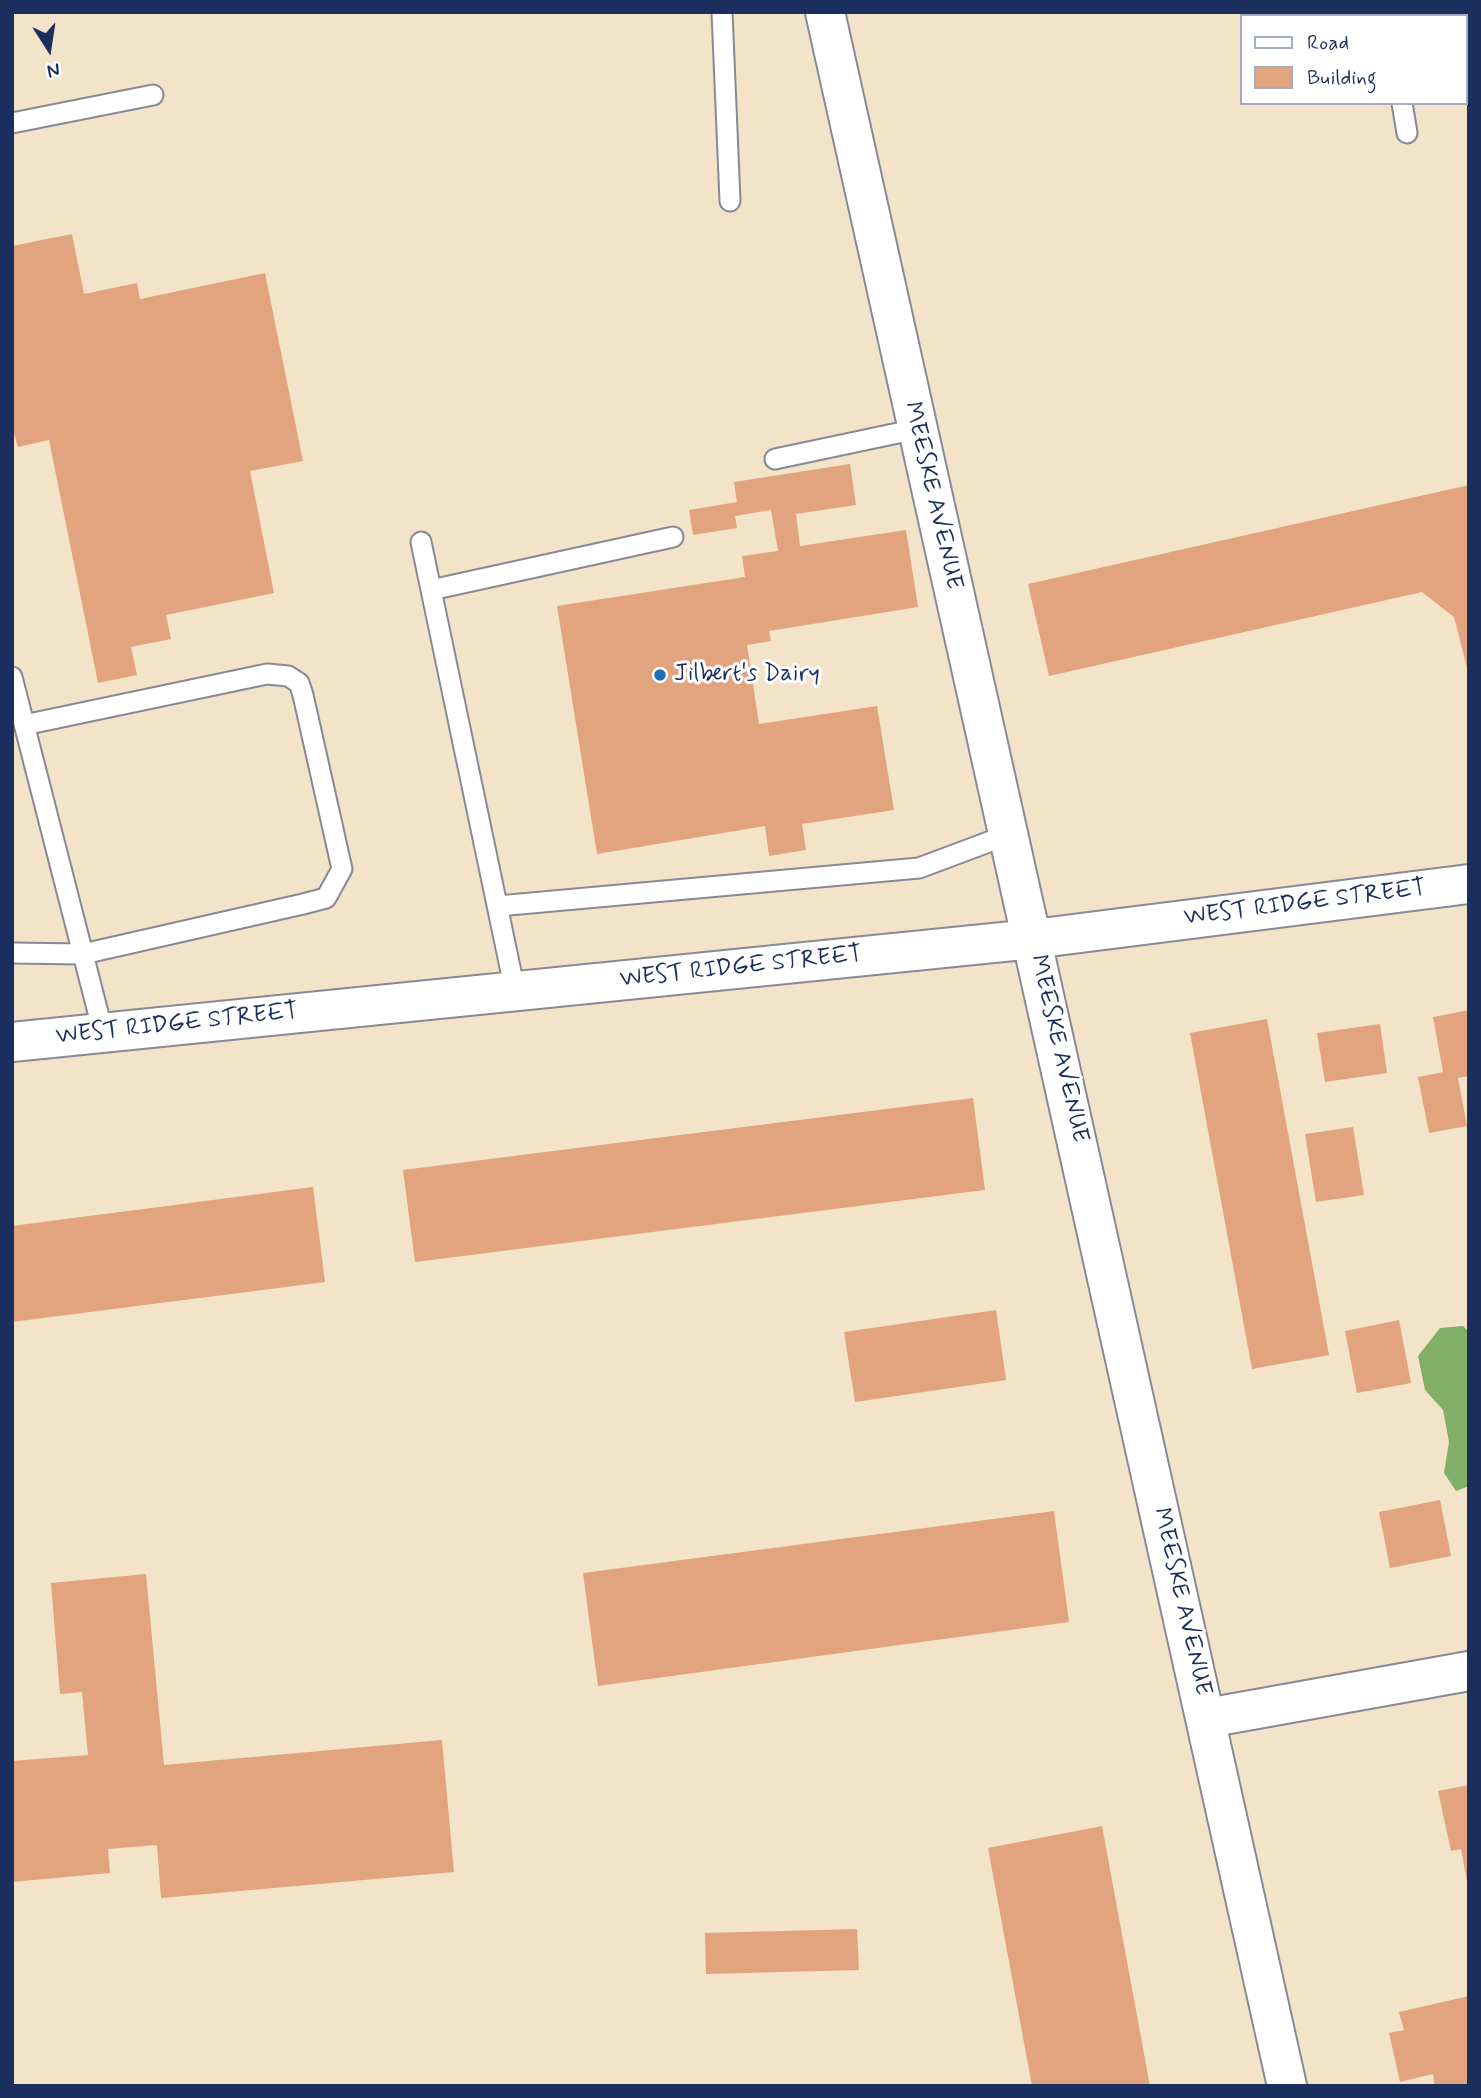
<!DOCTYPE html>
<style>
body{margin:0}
#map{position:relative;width:1481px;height:2098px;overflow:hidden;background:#f3e3c9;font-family:Mynerve,sans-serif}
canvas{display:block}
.frame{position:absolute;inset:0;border:14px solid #1b2f5e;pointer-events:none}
.legend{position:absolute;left:1240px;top:14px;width:228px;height:91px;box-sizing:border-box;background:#fff;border:2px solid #a4acbf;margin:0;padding:9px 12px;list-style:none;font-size:21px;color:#1b2f5e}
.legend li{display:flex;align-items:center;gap:14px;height:35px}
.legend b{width:35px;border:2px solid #a4acbf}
.north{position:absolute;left:14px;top:14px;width:70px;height:70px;-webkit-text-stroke:5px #fff;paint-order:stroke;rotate:168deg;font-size:19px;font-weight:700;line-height:28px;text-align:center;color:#1b2f5e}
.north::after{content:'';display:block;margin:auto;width:24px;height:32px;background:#1b2f5e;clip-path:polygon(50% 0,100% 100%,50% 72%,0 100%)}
</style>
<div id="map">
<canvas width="1481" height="2098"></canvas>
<div class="frame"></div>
<ul class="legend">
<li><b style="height:9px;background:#fff"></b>Road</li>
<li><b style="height:19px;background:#e1a47e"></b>Building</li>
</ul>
<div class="north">N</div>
</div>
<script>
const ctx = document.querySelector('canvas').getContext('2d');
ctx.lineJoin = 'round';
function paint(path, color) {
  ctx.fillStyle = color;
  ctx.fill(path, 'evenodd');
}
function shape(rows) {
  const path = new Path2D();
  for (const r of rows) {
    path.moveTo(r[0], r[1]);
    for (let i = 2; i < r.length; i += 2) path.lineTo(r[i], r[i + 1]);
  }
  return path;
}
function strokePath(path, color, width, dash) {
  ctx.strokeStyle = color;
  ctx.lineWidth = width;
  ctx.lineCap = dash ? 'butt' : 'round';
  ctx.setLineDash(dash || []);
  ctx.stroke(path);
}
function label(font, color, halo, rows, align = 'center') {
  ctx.font = font + ' Mynerve,sans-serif';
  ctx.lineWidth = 6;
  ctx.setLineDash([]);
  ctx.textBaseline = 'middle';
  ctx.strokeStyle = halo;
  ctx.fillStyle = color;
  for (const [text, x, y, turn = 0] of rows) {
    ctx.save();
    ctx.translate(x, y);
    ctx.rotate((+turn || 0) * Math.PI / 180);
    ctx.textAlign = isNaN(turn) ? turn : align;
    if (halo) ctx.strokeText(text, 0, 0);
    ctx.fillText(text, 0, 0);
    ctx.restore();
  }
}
paint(shape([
 [1463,1326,1469,1332,1469,1486,1456,1491,1444,1473,1449,1442,1443,1410,1425,1390,1418,1356,1440,1328],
 [93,2084,526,2086,540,2086,70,2086]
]), '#82af67');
paint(shape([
 [1438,12,1469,12,1469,30,1465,31,1465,16,1439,16],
 [72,234,84,294,137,283,140,299,265,273,303,461,250,471,274,593,166,615,171,639,131,647,137,675,98,683,49,440,18,447,12,427,12,246],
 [850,464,856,505,796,514,800,546,906,530,918,607,769,631,771,641,747,645,759,724,877,706,894,810,802,824,806,850,769,856,765,826,597,854,557,606,745,577,742,556,778,551,771,510,735,516,737,528,693,535,689,510,737,502,734,482],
 [1469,485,1469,676,1454,617,1422,592,1049,676,1028,584],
 [1469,1010,1469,1076,1458,1078,1467,1126,1429,1133,1418,1077,1443,1072,1433,1017],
 [1267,1019,1329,1355,1252,1369,1190,1033],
 [1380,1024,1387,1073,1325,1082,1317,1033],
 [973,1098,985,1190,415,1262,403,1170],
 [1353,1127,1364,1195,1316,1202,1305,1134],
 [313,1187,325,1282,12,1322,12,1226],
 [996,1310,1006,1380,855,1402,844,1332],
 [1399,1320,1411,1383,1357,1393,1345,1331],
 [1440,1500,1451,1556,1390,1568,1379,1512],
 [1054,1511,1069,1622,598,1686,583,1573],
 [146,1574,164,1765,442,1740,454,1872,161,1898,157,1845,108,1849,110,1873,12,1882,12,1761,88,1755,82,1692,60,1694,51,1583],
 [1469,1785,1469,1882,1467,1882,1461,1849,1451,1851,1438,1791],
 [1102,1826,1150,2086,1032,2086,988,1848],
 [857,1929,859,1970,706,1974,705,1933],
 [1469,1996,1469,2086,1435,2086,1433,2074,1400,2082,1389,2033,1404,2030,1399,2012]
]), '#e1a47e');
const lane = shape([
 [722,12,730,201],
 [1383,12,1384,16],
 [1402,103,1407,133],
 [12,123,153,95],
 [775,459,917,429],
 [421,542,515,991],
 [431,590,673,537],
 [12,677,103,1032],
 [498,906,919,868,1010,834],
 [12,953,83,954,303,904,326,898,342,869,303,695,299,683,288,676,267,674,24,725]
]);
const street = shape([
 [1207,1718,1469,1671]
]);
const secondary = shape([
 [825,12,1287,2086],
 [12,1042,1033,939,1469,884]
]);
strokePath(lane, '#878994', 23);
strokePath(street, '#878994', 42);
strokePath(secondary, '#878994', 42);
strokePath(lane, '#fff', 19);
strokePath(street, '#fff', 38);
strokePath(secondary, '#fff', 38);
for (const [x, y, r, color] of [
 [660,675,7,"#1f6fb2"]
]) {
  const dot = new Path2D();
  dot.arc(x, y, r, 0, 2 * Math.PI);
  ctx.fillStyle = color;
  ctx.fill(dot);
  strokePath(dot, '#fff', 2.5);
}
label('24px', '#1b2f5e', '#fff', [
 ["MEESKE AVENUE",932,496,77],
 ["WEST RIDGE STREET",1305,904,-7],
 ["WEST RIDGE STREET",741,968,-6],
 ["WEST RIDGE STREET",177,1025,-6],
 ["MEESKE AVENUE",1058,1049,77],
 ["MEESKE AVENUE",1181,1602,77]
]);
label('24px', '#1b2f5e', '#fff', [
 ["Jilbert's Dairy",674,675]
], 'left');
</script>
